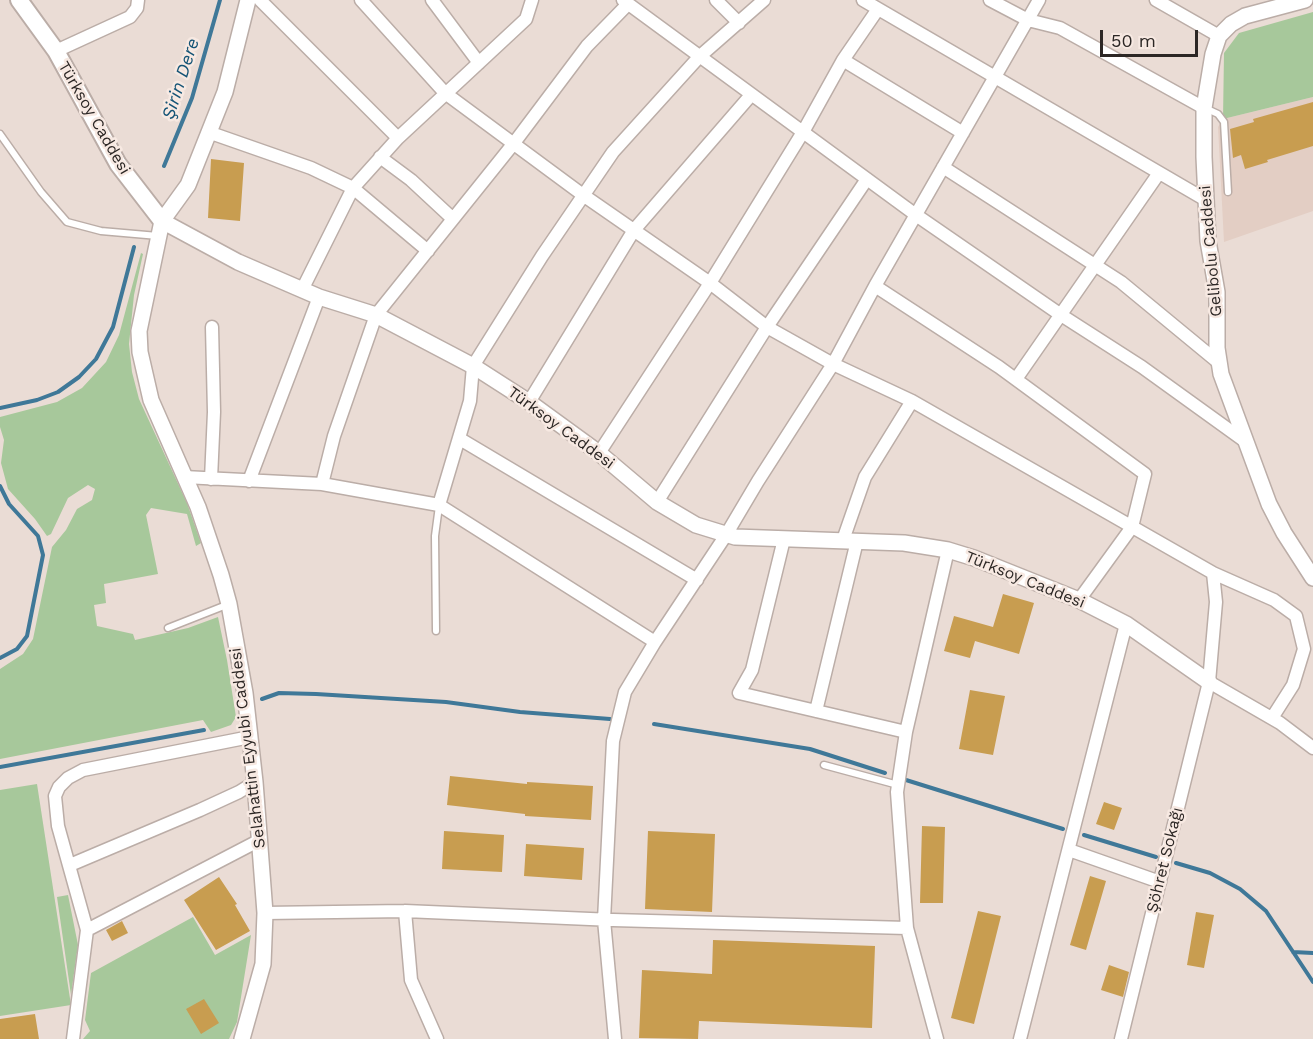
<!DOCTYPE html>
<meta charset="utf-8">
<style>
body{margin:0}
#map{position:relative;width:1313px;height:1039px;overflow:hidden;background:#eadcd5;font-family:"Work Sans",sans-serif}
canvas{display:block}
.scale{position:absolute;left:1100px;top:30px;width:98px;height:27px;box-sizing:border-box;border:3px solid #2c2725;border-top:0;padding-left:8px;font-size:18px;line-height:21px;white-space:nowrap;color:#2c2725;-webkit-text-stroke:4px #f7e9e2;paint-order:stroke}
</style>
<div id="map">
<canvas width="1313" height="1039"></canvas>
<div class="scale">50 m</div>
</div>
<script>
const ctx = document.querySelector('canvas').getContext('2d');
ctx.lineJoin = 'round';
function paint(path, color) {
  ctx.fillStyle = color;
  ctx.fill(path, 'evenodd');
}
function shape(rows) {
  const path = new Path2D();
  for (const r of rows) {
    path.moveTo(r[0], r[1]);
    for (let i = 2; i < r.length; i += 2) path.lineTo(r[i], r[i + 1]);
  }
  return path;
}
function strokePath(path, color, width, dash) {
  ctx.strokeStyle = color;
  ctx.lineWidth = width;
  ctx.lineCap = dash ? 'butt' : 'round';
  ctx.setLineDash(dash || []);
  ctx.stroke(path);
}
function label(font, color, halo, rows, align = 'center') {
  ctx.font = font + ' "Work Sans",sans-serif';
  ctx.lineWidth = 5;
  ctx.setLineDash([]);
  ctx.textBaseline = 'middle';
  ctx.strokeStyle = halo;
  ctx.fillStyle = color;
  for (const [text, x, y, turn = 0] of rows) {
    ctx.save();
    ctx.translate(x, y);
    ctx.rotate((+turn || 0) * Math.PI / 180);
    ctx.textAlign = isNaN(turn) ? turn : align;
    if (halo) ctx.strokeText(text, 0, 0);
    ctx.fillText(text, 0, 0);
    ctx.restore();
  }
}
paint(shape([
 [1313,97,1313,211,1224,242,1218,127,1223,119]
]), '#e3cec4');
paint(shape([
 [1313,12,1313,97,1223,119,1224,53,1239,33],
 [141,253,143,254,134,295,129,344,132,372,139,399,187,503,201,543,196,546,187,514,151,508,146,515,158,574,104,584,106,603,94,605,97,626,133,634,135,640,188,628,218,617,227,660,236,717,231,725,211,732,203,720,0,759,0,669,23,654,33,639,52,547,66,530,77,509,92,500,95,489,88,485,68,498,51,534,47,536,35,519,8,489,1,463,4,440,0,427,0,417,57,402,82,388,106,362,119,335],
 [37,784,71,1005,0,1016,0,790],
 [68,895,78,945,71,995,57,897],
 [193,917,215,955,251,935,237,1022,229,1039,83,1039,90,1031,85,1020,91,973]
]), '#a7c89b');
strokePath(shape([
 [164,166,192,98,220,0],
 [0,408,37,400,58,392,79,377,96,359,113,327,134,247],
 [0,486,9,504,38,536,43,555,27,636,17,649,0,658],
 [262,699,279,693,316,694,446,702,520,712,610,719],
 [654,724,810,749,885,773],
 [0,767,204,730],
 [906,780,1063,829],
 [1084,835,1156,857],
 [1176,863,1210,873,1240,889,1266,911,1313,982],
 [1293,952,1313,953]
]), '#3f7898', 4);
paint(shape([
 [1313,102,1313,146,1267,160,1268,162,1245,169,1241,155,1233,158,1230,129,1254,122,1253,119],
 [211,159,244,163,240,221,208,218],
 [1003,594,1034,603,1019,654,975,641,970,658,944,651,954,616,993,627],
 [970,690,1005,696,993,755,959,749],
 [450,776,527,784,527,782,593,786,591,820,525,816,525,814,447,805],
 [1104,802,1122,808,1114,830,1096,824],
 [922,826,945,827,943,903,920,903],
 [444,831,504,835,502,872,442,869],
 [648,831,715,834,712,912,645,909],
 [526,844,584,848,582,880,524,876],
 [1090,876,1106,881,1086,950,1070,945],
 [219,877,237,904,235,905,250,931,216,950,184,900],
 [978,911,1001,916,974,1024,951,1018],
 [1196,912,1214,915,1204,968,1187,965],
 [122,921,128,933,112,941,106,930],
 [713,940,875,946,872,1028,699,1021,698,1039,639,1038,642,970,712,974],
 [1109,965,1129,972,1123,997,1101,990],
 [204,999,219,1023,201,1034,186,1009],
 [35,1014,39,1039,0,1039,0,1019]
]), '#c89d50');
const service = shape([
 [1205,108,1218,114,1224,122,1228,192],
 [0,134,41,192,67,222,101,231,158,236],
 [168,628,229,604],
 [436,631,435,536,439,506],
 [824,765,898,785]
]);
const minor = shape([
 [260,0,398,138],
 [361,0,445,93,583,195,710,283,767,327,833,364,912,401,1213,573,1274,600,1296,616,1304,649,1293,685,1272,718],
 [432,0,479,63],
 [623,0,916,215,1061,315,1142,367,1246,442],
 [716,0,739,23],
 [863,0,1206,200],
 [990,0,1028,20,1060,28,1204,108],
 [1156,0,1219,36],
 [56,51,130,17,137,8,138,0],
 [843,60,963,133],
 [208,132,311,168,353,188,428,251],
 [380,157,411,180,453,219],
 [943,167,1121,282,1218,362],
 [875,286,999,367,1145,474,1132,527,1079,600],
 [302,290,353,188,398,138,526,19,532,0],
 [1016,379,1159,173],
 [529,402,634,230,751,95],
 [460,439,697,580],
 [599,453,710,283,803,132,843,60,878,9],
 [184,477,322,484,439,505,655,642],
 [211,479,214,412,212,327],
 [249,481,319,297],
 [322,484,334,436,376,315,514,143,587,46,627,5],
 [657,502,767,327,867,179],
 [439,505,470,401,473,366,542,256,613,152,699,57,764,0],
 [784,539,752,670,739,693,906,732],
 [843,540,865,477,912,401],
 [1209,682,1280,723,1313,748],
 [816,711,857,541],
 [1069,850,1160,882],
 [70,865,200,810,239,792,255,782],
 [405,911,411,980,437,1039],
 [265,913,405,911,613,920,907,928],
 [87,930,260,840],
 [73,1039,87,930,58,826,55,796,59,787,68,778,83,770,250,737],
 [615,1039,604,920,613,741,625,692,655,642,726,535,758,481,833,364,875,286,1039,0],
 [937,1039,907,928,897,792,906,732,948,550],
 [1020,1039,1126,624],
 [1121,1039,1209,682,1216,602,1213,573]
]);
const tertiary = shape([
 [1305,0,1245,16,1231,24,1219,36,1213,54,1204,108,1204,157,1208,241,1217,292,1217,348,1221,374,1269,504,1284,533,1313,578],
 [162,221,238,262,319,297,376,315,473,366,529,402,599,453,657,502,696,525,735,537,904,543,948,550,974,558,1079,600,1126,624,1209,682],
 [242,1039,263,964,265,913,255,782,245,693,229,604,221,575,198,507,151,400,140,352,139,331,162,221,188,185,225,92,248,0]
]);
const secondary = shape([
 [19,0,56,51,118,164,162,221]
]);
strokePath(service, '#bbada7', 9);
strokePath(minor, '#bbada7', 15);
strokePath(tertiary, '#bbada7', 18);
strokePath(secondary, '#bbada7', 20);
strokePath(service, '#fff', 6);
strokePath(minor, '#fff', 12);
strokePath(tertiary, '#fff', 15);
strokePath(secondary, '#fff', 16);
label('16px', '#2c2725', '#f7e9e2', [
 ["Türksoy Caddesi",94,118,60],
 ["Gelibolu Caddesi",1211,251,-95],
 ["Türksoy Caddesi",561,428,36],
 ["Türksoy Caddesi",1025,580,22],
 ["Selahattin Eyyubi Caddesi",248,748,-97],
 ["Şöhret Sokağı",1165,860,-76]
]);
label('italic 18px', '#155476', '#f7e9e2', [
 ["Şirin Dere",181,79,-72]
]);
</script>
